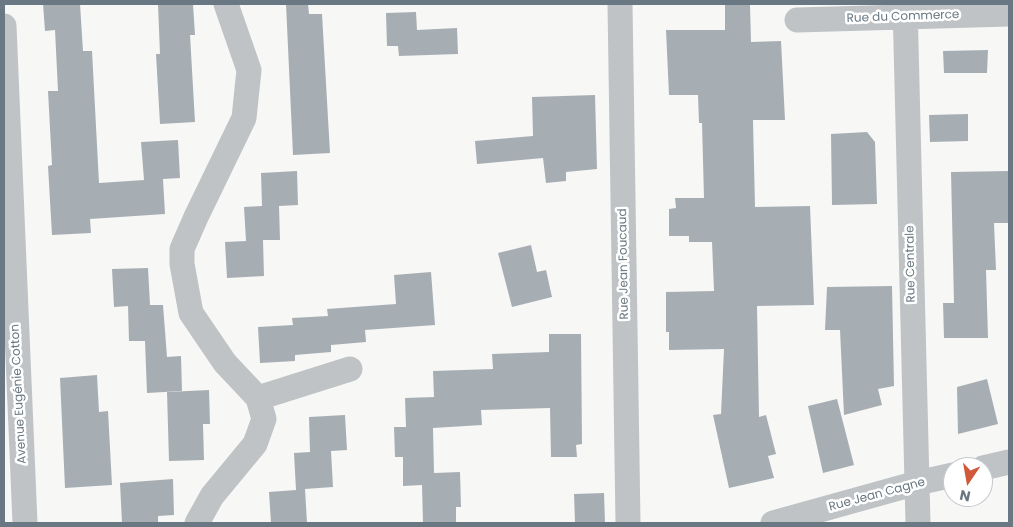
<!DOCTYPE html>
<meta charset="utf-8">
<style>
body{margin:0}
#map{position:relative;width:1013px;height:527px;overflow:hidden;background:#f7f7f5;font-family:Poppins,sans-serif}
canvas{display:block}
.frame{position:absolute;inset:0;border:5px solid #697882;pointer-events:none}
.north{position:absolute;left:943px;top:457px;width:50px;height:50px;box-sizing:border-box;background:#fff;border:1px solid #c3c9cd;border-radius:50%;rotate:192deg;font-size:14px;font-weight:700;line-height:20px;text-align:center;color:#697882}
.north::after{content:'';display:block;margin:auto;width:18px;height:22px;background:#d0583b;clip-path:polygon(50% 0,100% 100%,50% 72%,0 100%)}
</style>
<div id="map">
<canvas width="1013" height="527"></canvas>
<div class="frame"></div>
<div class="north">N</div>
</div>
<script>
const ctx = document.querySelector('canvas').getContext('2d');
ctx.lineJoin = 'round';
function paint(path, color) {
  ctx.fillStyle = color;
  ctx.fill(path, 'evenodd');
}
function shape(rows) {
  const path = new Path2D();
  for (const r of rows) {
    path.moveTo(r[0], r[1]);
    for (let i = 2; i < r.length; i += 2) path.lineTo(r[i], r[i + 1]);
  }
  return path;
}
function strokePath(path, color, width, dash) {
  ctx.strokeStyle = color;
  ctx.lineWidth = width;
  ctx.lineCap = dash ? 'butt' : 'round';
  ctx.setLineDash(dash || []);
  ctx.stroke(path);
}
function label(font, color, halo, rows, align = 'center') {
  ctx.font = font + ' Poppins,sans-serif';
  ctx.lineWidth = 5;
  ctx.setLineDash([]);
  ctx.textBaseline = 'middle';
  ctx.strokeStyle = halo;
  ctx.fillStyle = color;
  for (const [text, x, y, turn = 0] of rows) {
    ctx.save();
    ctx.translate(x, y);
    ctx.rotate((+turn || 0) * Math.PI / 180);
    ctx.textAlign = isNaN(turn) ? turn : align;
    if (halo) ctx.strokeText(text, 0, 0);
    ctx.fillText(text, 0, 0);
    ctx.restore();
  }
}
paint(shape([
 [43,4,80,4,83,51,92,51,99,183,144,180,141,142,178,140,180,178,163,179,165,214,90,219,91,233,52,235,48,166,52,165,48,91,58,91,55,30,45,31],
 [158,4,193,4,195,35,190,35,195,122,160,124,156,54,160,54],
 [286,4,308,4,309,14,322,14,330,153,293,155],
 [725,5,750,5,751,42,781,41,785,120,753,120,755,207,810,206,814,305,757,306,759,417,766,415,776,454,768,456,774,478,729,488,713,415,721,414,724,349,669,350,669,332,666,332,666,292,714,291,712,242,689,242,689,236,669,236,669,209,676,208,675,198,704,198,702,123,699,123,698,95,669,95,666,30,725,30],
 [416,12,417,30,457,28,458,54,399,56,398,46,387,46,386,13],
 [988,50,987,73,944,73,943,51],
 [595,95,597,169,566,172,566,181,546,183,543,158,477,164,475,141,533,136,532,97],
 [968,114,968,141,930,142,929,115],
 [867,132,875,142,877,204,832,205,831,134],
 [297,171,298,205,279,206,280,240,263,240,264,276,227,278,225,242,246,241,244,207,262,206,261,173],
 [1009,171,1009,223,994,223,996,270,986,270,988,338,944,338,943,303,954,303,951,172],
 [531,245,537,272,546,270,552,297,512,307,498,253],
 [148,268,150,305,163,305,167,357,181,356,182,391,147,393,145,341,129,341,128,306,114,307,112,269],
 [431,272,435,325,365,330,366,342,331,345,331,352,295,355,295,361,260,363,258,327,293,325,292,318,328,316,327,309,396,304,394,275],
 [892,286,894,386,878,389,882,405,844,415,840,330,825,330,827,287],
 [549,334,581,334,582,444,576,445,577,457,551,457,550,408,481,410,482,425,433,428,434,473,460,472,461,507,456,507,456,523,423,523,422,485,403,486,403,457,395,457,394,427,406,427,405,398,434,397,433,371,493,369,492,354,549,352],
 [97,375,99,412,108,411,112,485,65,488,60,378],
 [987,379,998,424,958,434,957,387],
 [209,390,210,424,203,424,204,460,169,461,167,392],
 [837,399,854,465,823,473,808,406],
 [345,415,347,450,331,451,333,487,305,489,307,523,271,523,269,492,296,490,294,453,310,452,309,417],
 [173,479,174,515,158,516,158,523,122,523,120,483],
 [604,493,605,523,575,523,574,494]
]), '#a7aeb3');
strokePath(shape([
 [620,4,628,523],
 [905,4,918,523],
 [797,20,1009,14],
 [4,26,25,523],
 [258,398,350,369],
 [983,468,1009,462],
 [197,523,212,496,255,444,264,419,258,398,225,363,191,313,182,264,182,249,196,217,244,118,249,70,226,4],
 [773,523,917,483,953,475]
]), '#bfc3c6', 25);
label('12px', '#697882', '#fff', [
 ["Rue du Commerce",903,17,-2],
 ["Rue Jean Foucaud",624,264,-91],
 ["Rue Centrale",911,264,-91],
 ["Avenue Eugénie Cotton",19,394,-93],
 ["Rue Jean Cagne",877,495,-15]
]);
</script>
